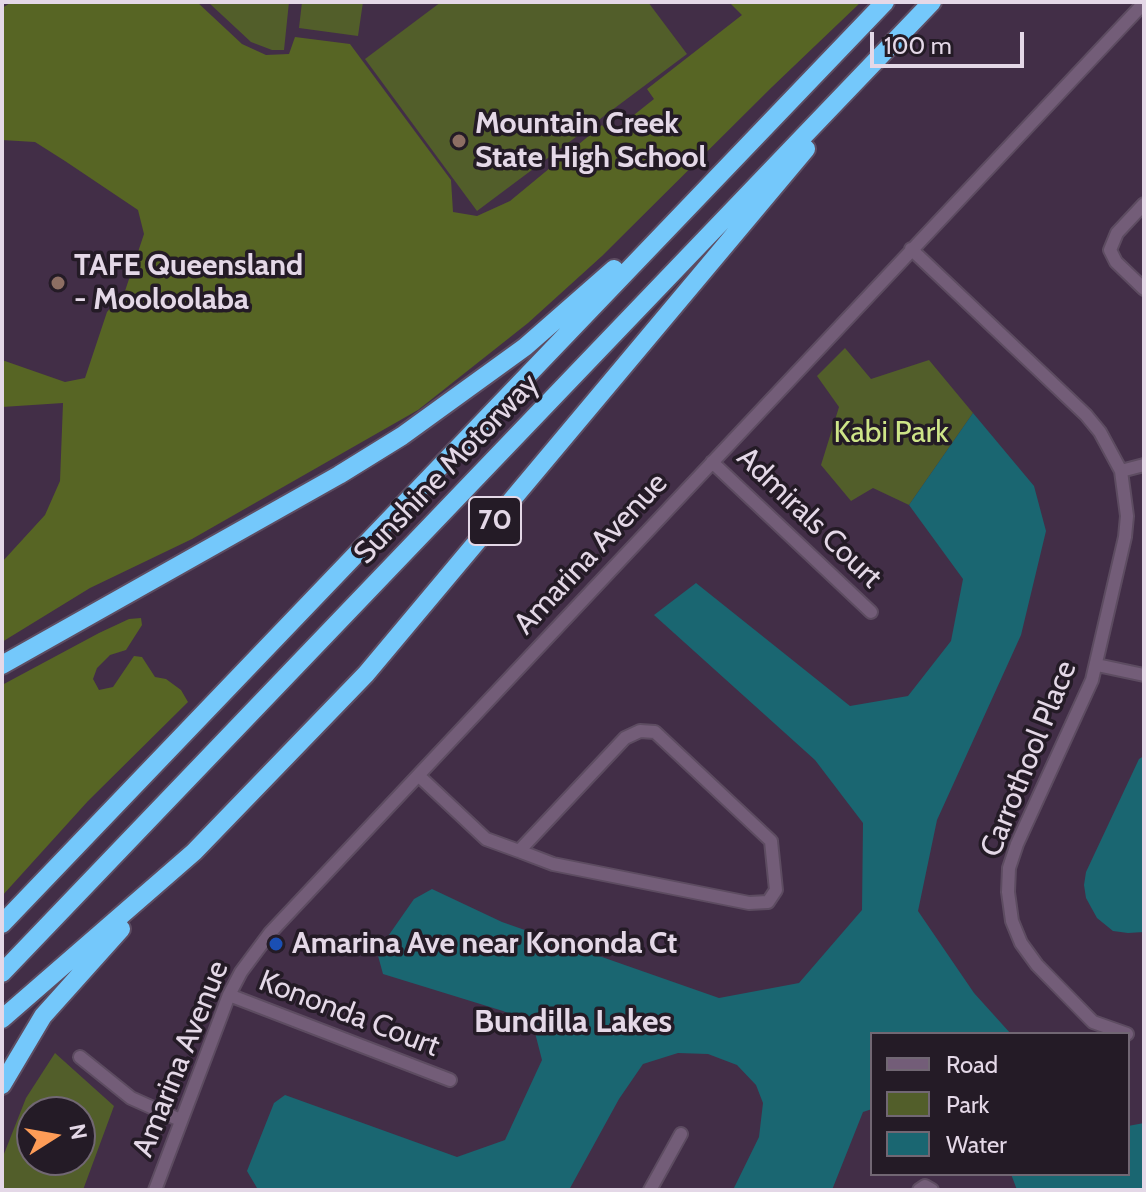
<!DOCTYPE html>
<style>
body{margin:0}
#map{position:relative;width:1146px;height:1192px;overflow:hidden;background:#422e47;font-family:Cabin,sans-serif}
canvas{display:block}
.frame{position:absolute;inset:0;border:4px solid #e4d8e7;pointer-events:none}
.legend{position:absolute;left:870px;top:1032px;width:260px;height:144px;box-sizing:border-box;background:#241b26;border:2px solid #716773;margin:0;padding:10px 14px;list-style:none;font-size:24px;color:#e4d8e7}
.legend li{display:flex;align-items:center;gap:16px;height:40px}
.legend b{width:40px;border:2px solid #716773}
.north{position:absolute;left:16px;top:1096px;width:80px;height:80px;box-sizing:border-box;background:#241b26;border:2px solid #716773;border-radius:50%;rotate:79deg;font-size:22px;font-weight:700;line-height:32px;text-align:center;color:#e4d8e7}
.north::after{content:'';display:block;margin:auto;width:28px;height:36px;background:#fe9c57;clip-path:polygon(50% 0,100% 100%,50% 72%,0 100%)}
.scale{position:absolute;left:870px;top:32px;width:154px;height:36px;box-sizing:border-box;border:4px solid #e4d8e7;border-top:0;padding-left:10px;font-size:24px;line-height:28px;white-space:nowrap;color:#e4d8e7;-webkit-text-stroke:6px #241b26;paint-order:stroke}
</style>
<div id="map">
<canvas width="1146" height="1192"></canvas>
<div class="frame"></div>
<ul class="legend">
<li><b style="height:10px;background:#735d78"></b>Road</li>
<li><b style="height:22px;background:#525e2a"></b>Park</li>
<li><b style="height:22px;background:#1a6671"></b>Water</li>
</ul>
<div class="north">N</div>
<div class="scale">100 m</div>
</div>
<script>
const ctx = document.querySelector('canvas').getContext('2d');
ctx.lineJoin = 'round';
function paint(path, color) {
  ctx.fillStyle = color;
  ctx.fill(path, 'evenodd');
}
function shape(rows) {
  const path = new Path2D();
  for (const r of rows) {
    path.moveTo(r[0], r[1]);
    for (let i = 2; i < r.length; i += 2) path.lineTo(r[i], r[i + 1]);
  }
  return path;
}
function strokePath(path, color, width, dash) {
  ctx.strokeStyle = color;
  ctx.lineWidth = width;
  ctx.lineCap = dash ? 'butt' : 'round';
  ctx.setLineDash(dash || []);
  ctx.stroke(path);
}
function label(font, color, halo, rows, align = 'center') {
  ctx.font = font + ' Cabin,sans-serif';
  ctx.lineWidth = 7;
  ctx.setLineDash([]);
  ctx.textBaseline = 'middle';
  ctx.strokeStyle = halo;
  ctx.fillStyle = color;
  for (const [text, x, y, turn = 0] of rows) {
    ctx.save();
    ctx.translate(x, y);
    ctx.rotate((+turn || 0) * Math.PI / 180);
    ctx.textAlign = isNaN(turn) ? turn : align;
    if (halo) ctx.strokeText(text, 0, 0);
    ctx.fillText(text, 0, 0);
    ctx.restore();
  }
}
paint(shape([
 [208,2,289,2,284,50,272,50,251,42],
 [302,2,363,2,358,36,299,28],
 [441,2,648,2,687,54,477,211,365,59],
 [845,348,871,379,929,360,973,413,909,505,873,488,851,501,821,465,839,407,817,376],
 [55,1053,114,1106,83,1190,2,1190,2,1159,26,1098],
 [80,1112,80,1160,32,1160,32,1112]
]), '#525e2a');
paint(shape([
 [12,2,197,2,242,44,266,55,289,54,295,37,350,44,451,180,453,212,477,216,510,201,602,125,610,134,654,99,647,89,742,15,729,2,861,2,772,87,602,256,528,323,418,410,192,539,90,588,2,642,2,562,45,515,60,481,63,403,2,407,2,360,65,382,85,378,107,312,125,291,144,234,138,210,65,161,35,142,2,140,2,8],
 [141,618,142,625,126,650,110,655,97,668,93,679,99,690,113,687,134,656,142,657,155,677,166,679,181,690,188,702,88,801,2,896,2,685,99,633,129,619]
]), '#576524');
paint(shape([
 [973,413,1034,486,1046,531,1021,635,937,820,918,911,974,993,1011,1034,872,1034,872,1109,863,1112,832,1190,733,1190,759,1137,763,1103,756,1085,737,1065,708,1054,678,1053,643,1064,619,1099,569,1190,257,1188,247,1171,274,1103,285,1095,457,1157,505,1140,542,1060,533,1025,503,1011,383,974,377,952,414,899,432,889,502,922,719,998,799,983,862,910,863,823,815,760,654,615,696,583,850,706,908,696,951,641,963,579,909,505],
 [1144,756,1144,932,1128,933,1113,931,1097,918,1086,898,1084,885,1086,872,1139,759],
 [1144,1123,1144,1190,1017,1190,1011,1174,1128,1174,1128,1126]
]), '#1a6671');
const minor = shape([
 [1144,204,1117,233,1110,250,1116,262,1144,289],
 [911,249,1086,415,1100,432,1121,471,1127,516,1125,537,1092,680,1017,844,1009,868,1008,892,1012,921,1021,943,1037,965,1093,1022,1127,1034],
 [712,462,871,612],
 [1121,471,1144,465],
 [1097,665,1144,675],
 [419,776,486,839,519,851,553,864,749,903,768,902,776,890,771,841,655,732,640,731,625,738,519,851],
 [229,995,450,1080],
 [80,1057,131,1098,180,1120],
 [155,1190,229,995,241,972,270,933,1144,3],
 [650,1190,681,1134],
 [919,1190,925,1186,932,1190]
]);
const highway = shape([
 [2,665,339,475,402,436,525,347,614,269],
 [2,924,885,2],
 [2,973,932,2],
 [2,1019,194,852,366,674,806,149],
 [2,1085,43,1016,121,929]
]);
strokePath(minor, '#5d4c61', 16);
strokePath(highway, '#5d4c61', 22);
strokePath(minor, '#735d78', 12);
strokePath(highway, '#74c8fb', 18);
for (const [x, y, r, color] of [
 [459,141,8,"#8d6e63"],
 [58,283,8,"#8d6e63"],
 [276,944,8,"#1a4fb4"]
]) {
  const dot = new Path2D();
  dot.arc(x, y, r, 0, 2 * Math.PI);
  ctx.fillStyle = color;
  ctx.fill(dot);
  strokePath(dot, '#241b26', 3);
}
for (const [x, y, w] of [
 [495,521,52]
]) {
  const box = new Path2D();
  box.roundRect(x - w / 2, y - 24, w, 48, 6);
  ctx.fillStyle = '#241b26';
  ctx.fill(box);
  strokePath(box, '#e4d8e7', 2);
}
label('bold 28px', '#e4d8e7', null, [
 ["70",495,521]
]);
label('bold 30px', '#e4d8e7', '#241b26', [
 ["Mountain Creek",475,124],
 ["State High School",475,158],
 ["TAFE Queensland",74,266],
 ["- Mooloolaba",74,300],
 ["Amarina Ave near Kononda Ct",292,944]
], 'left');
label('30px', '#cee588', '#241b26', [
 ["Kabi Park",891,433]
]);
label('30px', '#e4d8e7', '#241b26', [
 ["Sunshine Motorway",447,469,-46],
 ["Admirals Court",809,518,44],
 ["Amarina Avenue",591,554,-47],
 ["Carrothool Place",1029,759,-68],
 ["Kononda Court",349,1014,21],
 ["Amarina Avenue",181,1059,-68]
]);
label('bold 32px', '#e4d8e7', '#241b26', [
 ["Bundilla Lakes",573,1023]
]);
</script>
